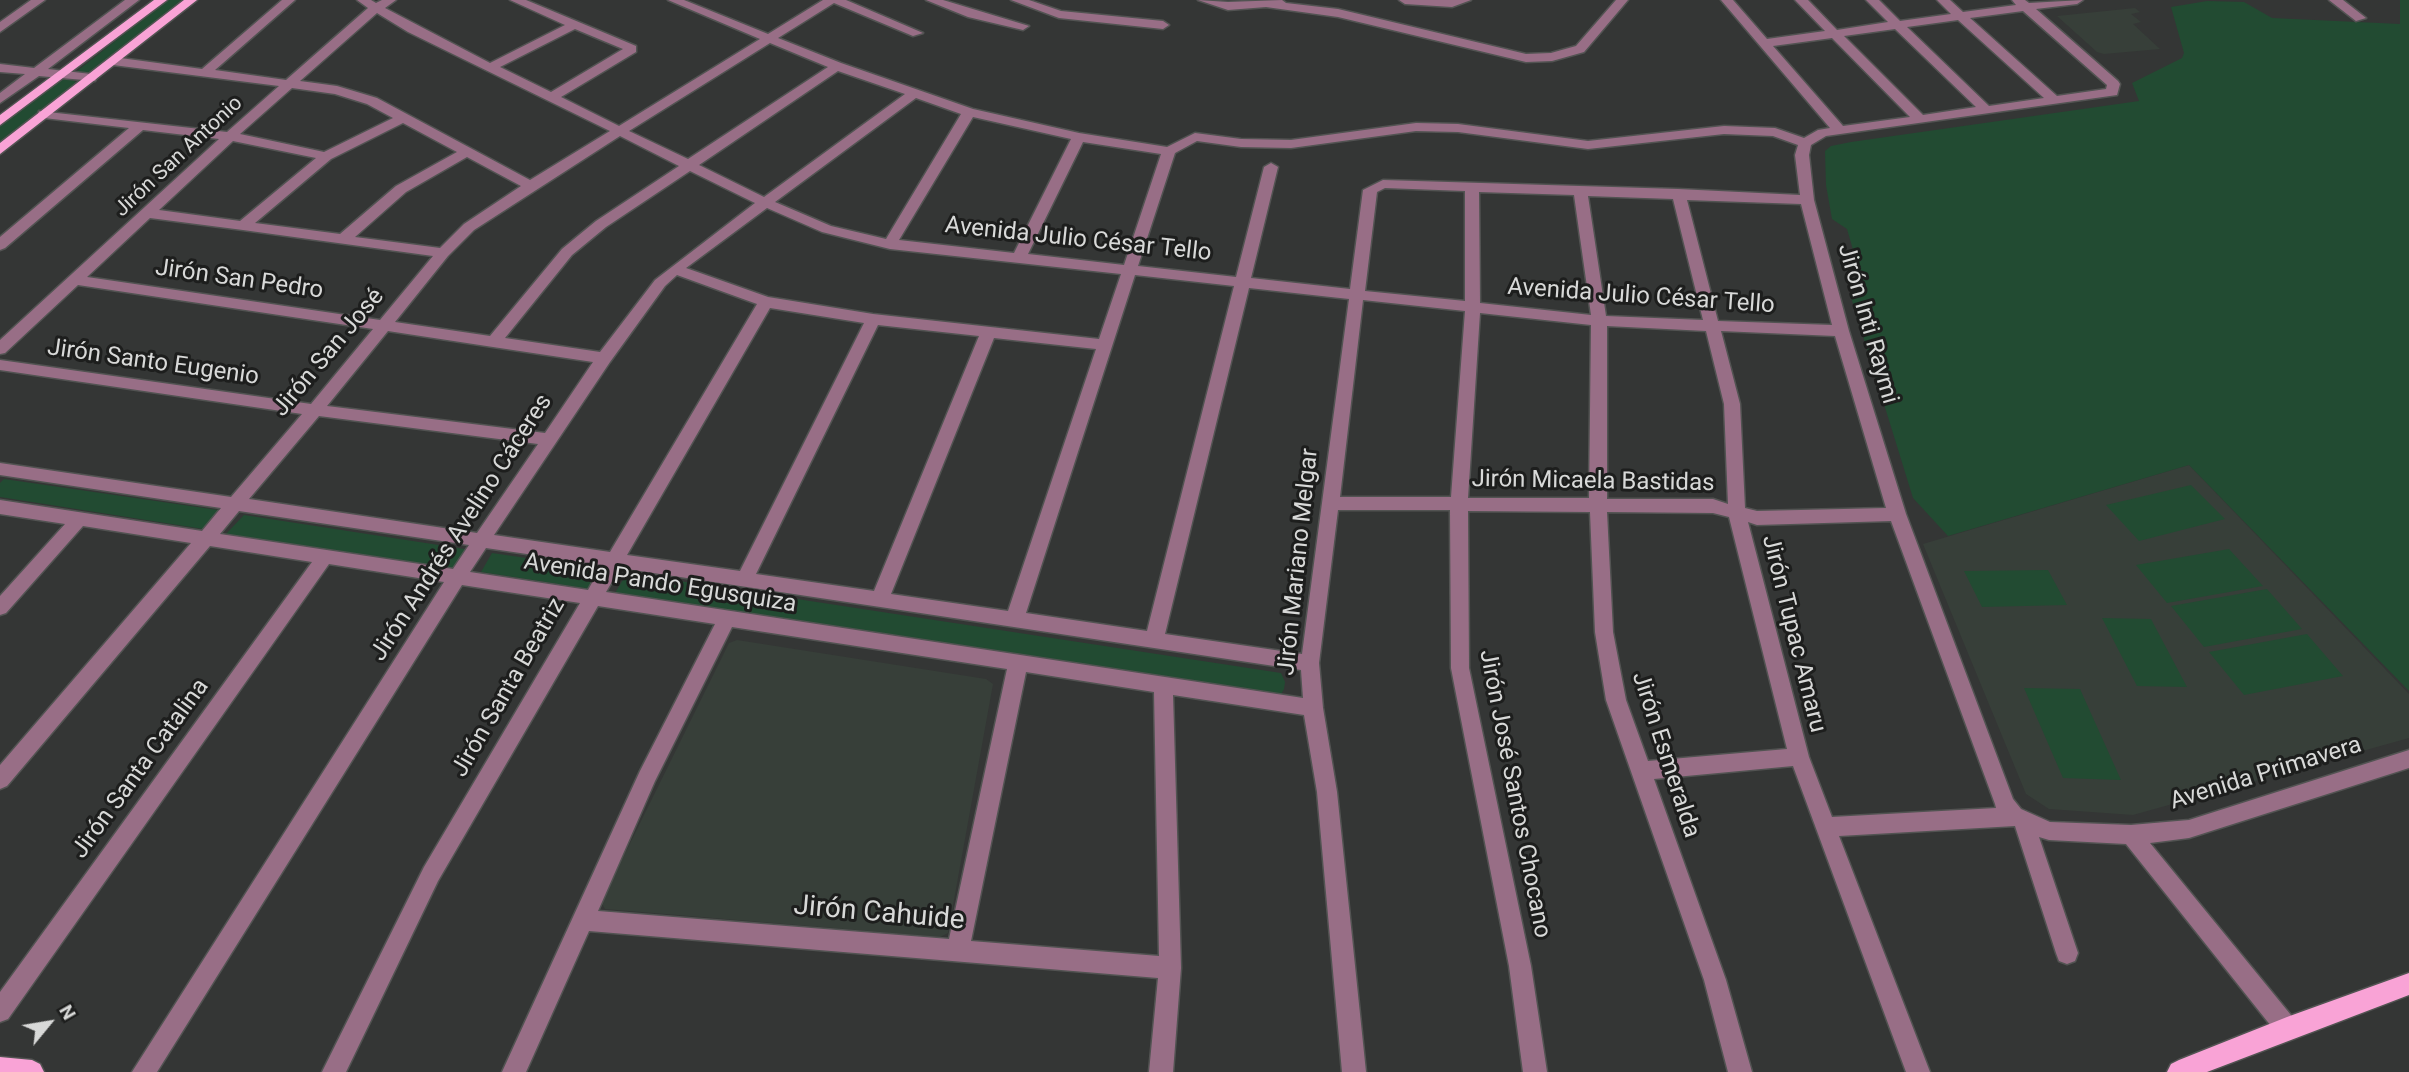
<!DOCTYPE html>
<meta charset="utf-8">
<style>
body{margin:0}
#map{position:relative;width:2409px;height:1072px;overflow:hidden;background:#343635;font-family:Roboto,sans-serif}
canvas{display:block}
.north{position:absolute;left:14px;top:988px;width:70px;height:70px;-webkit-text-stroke:5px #1d1e1d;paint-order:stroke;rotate:60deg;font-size:19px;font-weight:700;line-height:28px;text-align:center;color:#d8d9d8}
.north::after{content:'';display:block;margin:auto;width:24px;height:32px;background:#d8d9d8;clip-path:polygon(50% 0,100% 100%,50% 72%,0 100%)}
</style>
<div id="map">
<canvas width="2409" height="1072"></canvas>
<div class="north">N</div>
</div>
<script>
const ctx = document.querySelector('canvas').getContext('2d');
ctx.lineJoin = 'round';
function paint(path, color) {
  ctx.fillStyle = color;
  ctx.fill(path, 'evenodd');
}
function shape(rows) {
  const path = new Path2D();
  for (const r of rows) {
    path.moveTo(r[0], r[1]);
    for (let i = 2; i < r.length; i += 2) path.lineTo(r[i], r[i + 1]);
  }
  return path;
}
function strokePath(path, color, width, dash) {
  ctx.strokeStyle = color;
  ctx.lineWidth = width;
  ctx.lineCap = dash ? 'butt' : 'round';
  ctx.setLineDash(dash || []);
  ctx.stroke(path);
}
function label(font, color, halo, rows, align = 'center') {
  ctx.font = font + ' Roboto,sans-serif';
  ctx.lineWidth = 6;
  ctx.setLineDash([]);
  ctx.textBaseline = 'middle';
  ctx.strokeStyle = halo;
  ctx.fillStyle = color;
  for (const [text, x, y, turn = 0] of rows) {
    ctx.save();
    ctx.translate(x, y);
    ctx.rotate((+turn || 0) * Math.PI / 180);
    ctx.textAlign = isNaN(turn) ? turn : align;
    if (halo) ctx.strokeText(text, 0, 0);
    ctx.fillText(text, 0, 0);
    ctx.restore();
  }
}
paint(shape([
 [2135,8,2140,12,2131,14,2141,22,2133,24,2160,49,2104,54,2097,52,2057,16],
 [2189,465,2409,694,2409,738,2133,815,2049,809,2026,794,1923,544],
 [737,640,986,679,993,684,948,933,940,937,605,909,601,902,729,643]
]), '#373f39');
paint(shape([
 [167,0,187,0,94,72,85,74,77,71],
 [2400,0,2409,0,2409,691,2189,465,1948,536,1913,498,1850,294,1864,288,1847,229,1832,219,1826,185,1825,151,1831,146,1851,142,2139,101,2132,83,2182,58,2184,53,2171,7,2207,1,2244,2,2272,18,2400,24],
 [66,79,75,81,75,86,0,144,0,125,57,82],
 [4,479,218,510,203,529,0,497,0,483],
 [2191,485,2225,519,2139,541,2106,505],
 [244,515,471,550,458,570,225,535],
 [2229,549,2263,586,2167,603,2136,565],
 [492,553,602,569,590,589,481,572],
 [2048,570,2067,605,1982,607,1964,571],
 [627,573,1281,673,1285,682,1284,689,1279,698,615,593],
 [2267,589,2302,629,2204,647,2171,606],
 [2102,618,2151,619,2187,687,2137,686],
 [2307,634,2343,676,2244,695,2209,652],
 [2024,688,2080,689,2121,780,2063,778]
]), '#224b32');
const minor = shape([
 [31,0,45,0,0,32,0,22,31,0],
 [125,0,139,0,48,69,91,74,97,78,95,81,39,76,0,103,0,93,25,74,0,72,0,64,34,68,125,0],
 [282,0,295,0,215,70,286,80,368,8,357,0,371,0,376,3,382,0,396,0,385,8,490,63,565,25,510,0,526,0,636,46,636,52,561,97,619,126,760,39,668,0,684,0,768,34,823,0,846,0,923,33,913,36,834,3,778,38,841,63,973,109,1079,133,1167,147,1195,133,1241,139,1291,140,1416,123,1458,124,1588,141,1724,126,1775,128,1804,138,1818,130,1830,128,1721,0,1733,0,1767,39,1825,31,1795,0,1808,0,1837,30,1888,22,1866,0,1879,0,1900,21,1951,14,1937,0,1950,0,1963,12,2016,5,2012,0,2025,0,2029,3,2083,0,2077,4,2036,9,2118,81,2120,84,2117,95,1826,136,1811,145,1809,155,1814,200,1849,331,1906,514,2013,799,2021,809,2050,822,2131,825,2189,820,2409,750,2409,768,2189,838,2150,843,2295,1020,2298,1028,2295,1036,2287,1039,2279,1036,2126,844,2049,840,2039,837,2078,953,2075,961,2067,964,2059,961,2056,953,2015,826,1839,836,1930,1072,1906,1072,1793,766,1654,779,1726,980,1752,1072,1728,1072,1704,980,1606,700,1595,632,1590,512,1468,511,1469,668,1531,966,1547,1072,1523,1072,1509,966,1451,668,1450,510,1338,510,1319,663,1323,708,1337,792,1366,1072,1342,1072,1317,792,1304,715,1173,695,1181,968,1173,1072,1149,1072,1158,978,589,931,526,1072,502,1072,640,771,715,624,598,606,438,881,346,1072,322,1072,424,867,580,603,462,585,157,1072,132,1072,444,582,329,564,8,1019,0,1022,0,992,312,562,210,546,7,786,0,789,0,765,191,543,83,526,6,613,0,615,0,596,65,524,0,514,0,500,202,531,221,508,0,475,0,463,231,497,302,414,0,370,0,360,311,404,373,329,78,285,5,353,0,354,0,340,219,139,143,130,5,248,0,250,0,237,129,128,44,118,38,114,39,111,227,132,279,86,113,65,107,61,113,57,202,69,282,0],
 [2023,11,2107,85,2106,89,2057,96,1970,18,2023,11],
 [377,13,408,32,610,131,530,180,377,98,337,86,300,81,377,13],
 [1958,20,2044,98,1989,106,1907,27,1958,20],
 [575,29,623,49,551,92,500,67,575,29],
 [1895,29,1976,107,1923,115,1844,36,1895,29],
 [1832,38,1910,117,1843,126,1773,46,1832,38],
 [770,43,828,67,688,159,629,131,770,43],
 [838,71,905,94,764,197,699,165,838,71],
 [292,88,335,94,367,104,393,118,324,152,240,134,292,88],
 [916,98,961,114,886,239,831,226,775,202,916,98],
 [973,117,1071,139,1014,253,899,240,973,117],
 [403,123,457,152,396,186,340,234,255,223,331,159,403,123],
 [1416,131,1458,132,1588,149,1724,134,1773,136,1798,145,1795,155,1800,195,1678,189,1383,180,1363,190,1350,289,1251,278,1278,167,1271,163,1264,167,1236,277,1138,266,1175,153,1197,141,1241,147,1291,148,1416,131],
 [620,136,679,166,596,221,562,249,490,336,395,322,448,256,474,230,620,136],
 [233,141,316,158,240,221,159,210,233,141],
 [1083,142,1161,154,1124,265,1028,254,1083,142],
 [467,157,521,186,464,224,440,248,355,237,406,192,467,157],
 [690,171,755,203,655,280,600,352,505,338,572,255,606,227,690,171],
 [1385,188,1465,191,1465,301,1365,291,1377,192,1385,188],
 [1479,192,1574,195,1591,315,1480,303,1479,192],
 [1588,196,1673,199,1703,320,1606,316,1588,196],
 [1687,200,1801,204,1832,325,1718,321,1687,200],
 [767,208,822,232,890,249,1121,274,1099,339,873,314,768,297,686,268,767,208],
 [150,218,243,230,433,256,380,320,87,277,150,218],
 [677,275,757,304,610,552,494,535,610,362,665,286,677,275],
 [1135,275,1234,286,1147,631,1026,613,1135,275],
 [1249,288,1349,299,1302,654,1165,634,1249,288],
 [1363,300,1465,311,1451,497,1340,497,1363,300],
 [770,308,864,323,740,571,627,555,770,308],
 [1480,313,1591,325,1589,498,1468,498,1480,313],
 [878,325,979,336,874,591,756,574,878,325],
 [1607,326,1706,331,1724,404,1728,504,1713,499,1607,499,1607,326],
 [388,331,493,347,593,362,545,433,327,406,388,331],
 [1721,331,1835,336,1886,508,1757,511,1745,508,1740,404,1721,331],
 [994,338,1096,349,1008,611,891,594,994,338],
 [319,416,538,444,477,533,249,499,319,416],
 [239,511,469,545,453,569,220,534,239,511],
 [1607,512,1713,513,1729,517,1787,749,1648,761,1626,700,1613,632,1607,512],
 [1891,521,1995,804,1996,808,1832,817,1809,757,1748,522,1757,525,1891,521],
 [486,548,602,565,588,590,470,572,486,548],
 [620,568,1301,670,1303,698,606,592,620,568],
 [732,627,1007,669,949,939,598,911,655,781,732,627],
 [1026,672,1154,692,1159,956,971,941,1026,672],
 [926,0,943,0,1029,26,1023,30,968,17,926,0],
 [1011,0,1029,0,1061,11,1163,21,1169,25,1163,29,1059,18,1011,0],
 [1198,0,1228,2,1282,0,1286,3,1338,9,1526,54,1551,53,1576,46,1616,0,1628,0,1584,52,1552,61,1526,62,1338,17,1266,7,1228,10,1198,0],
 [1399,0,1471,0,1452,7,1405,4,1399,0],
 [2329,0,2343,0,2366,18,2356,21,2329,0]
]);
const major = shape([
 [154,0,167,0,0,125,0,115,154,0],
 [184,0,197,0,0,154,0,143,184,0],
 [2409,973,2409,995,2207,1072,2167,1072,2171,1064,2179,1060,2287,1017,2409,973],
 [0,1057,32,1060,40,1064,44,1072,0,1072,0,1057]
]);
strokePath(minor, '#525352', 3);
strokePath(major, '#525352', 3);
paint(minor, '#986e86');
paint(major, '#f9a3d6');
label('21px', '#d8d9d8', '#1d1e1d', [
 ["Jirón San Antonio",179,157,-43]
]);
label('24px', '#d8d9d8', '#1d1e1d', [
 ["Avenida Julio César Tello",1078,240,6],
 ["Jirón San Pedro",239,280,8],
 ["Avenida Julio César Tello",1641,297,4],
 ["Jirón Inti Raymi",1867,324,74],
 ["Jirón San José",329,353,-50],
 ["Jirón Santo Eugenio",153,363,8],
 ["Jirón Micaela Bastidas",1593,482,1],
 ["Jirón Andrés Avelino Cáceres",462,528,-57],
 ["Jirón Mariano Melgar",1299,562,-84],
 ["Avenida Pando Egusquiza",660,584,9],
 ["Jirón Tupac Amaru",1793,634,76],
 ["Jirón Santa Beatriz",509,688,-60],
 ["Jirón Esmeralda",1665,755,72],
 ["Jirón Santa Catalina",141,769,-54],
 ["Avenida Primavera",2266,774,-17],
 ["Jirón José Santos Chocano",1514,794,79]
]);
label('28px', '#d8d9d8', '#1d1e1d', [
 ["Jirón Cahuide",879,914,5]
]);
</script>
